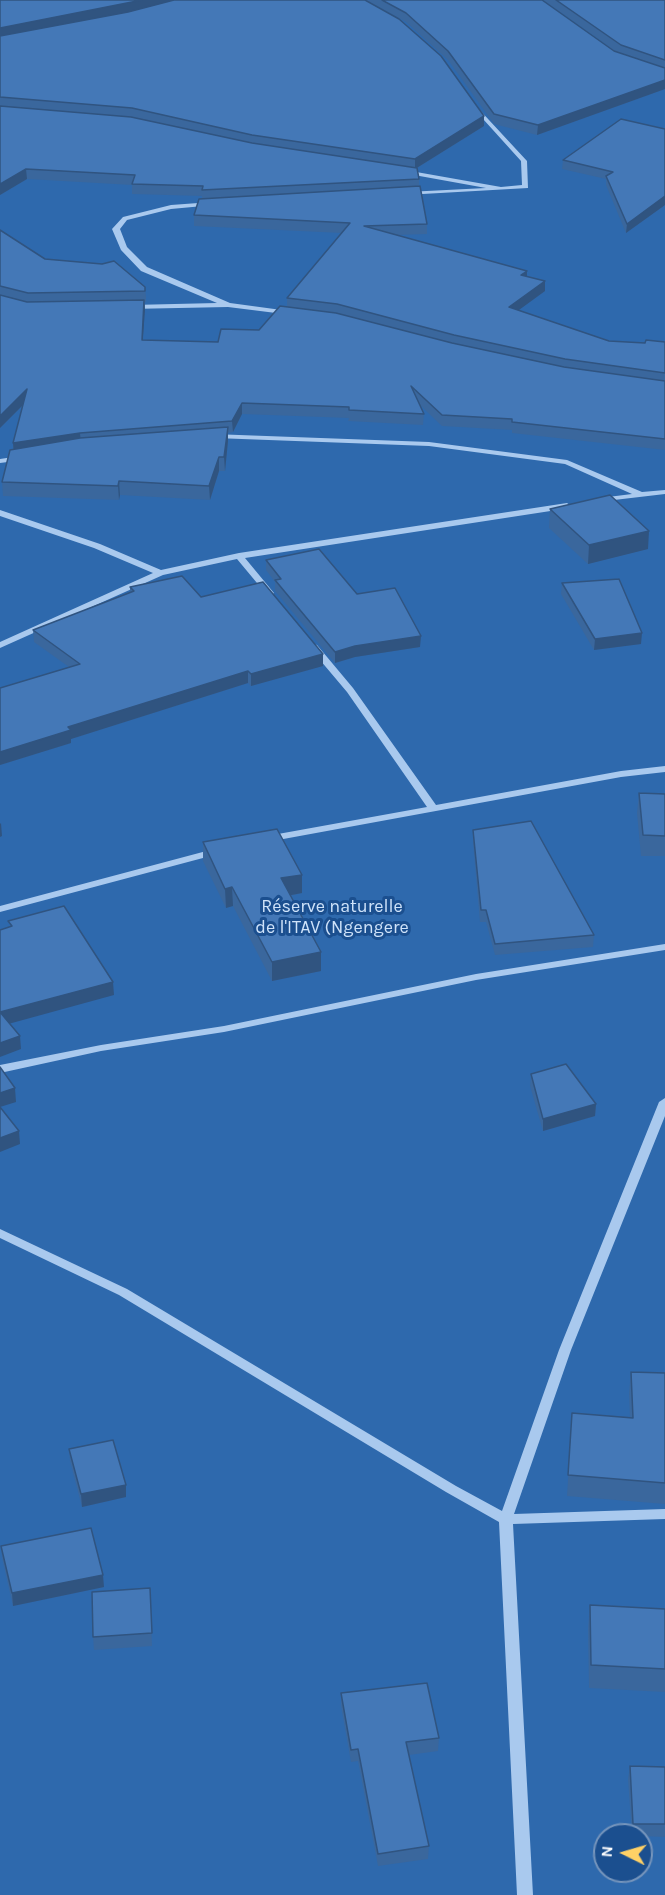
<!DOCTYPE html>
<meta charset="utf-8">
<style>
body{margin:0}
#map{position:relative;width:665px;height:1895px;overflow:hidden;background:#1b4f8f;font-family:Karla,sans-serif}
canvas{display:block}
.north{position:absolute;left:593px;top:1823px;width:60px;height:60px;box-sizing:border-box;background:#1b4f8f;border:2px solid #7695bc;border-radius:50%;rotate:275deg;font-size:16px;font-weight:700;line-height:24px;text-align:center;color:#fff}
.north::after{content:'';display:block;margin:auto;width:21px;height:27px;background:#ffd166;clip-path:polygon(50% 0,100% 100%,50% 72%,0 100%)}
</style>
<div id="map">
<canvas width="665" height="1895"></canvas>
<div class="north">N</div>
</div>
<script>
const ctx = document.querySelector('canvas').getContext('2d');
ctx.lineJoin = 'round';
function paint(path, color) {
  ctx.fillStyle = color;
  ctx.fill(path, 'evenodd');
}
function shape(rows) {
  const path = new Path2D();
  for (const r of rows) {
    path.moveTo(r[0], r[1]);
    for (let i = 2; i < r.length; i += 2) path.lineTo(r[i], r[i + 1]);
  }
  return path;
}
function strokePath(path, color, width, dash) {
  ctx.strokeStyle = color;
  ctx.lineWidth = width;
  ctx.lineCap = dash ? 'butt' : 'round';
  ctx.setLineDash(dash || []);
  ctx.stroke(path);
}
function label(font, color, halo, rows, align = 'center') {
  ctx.font = font + ' Karla,sans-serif';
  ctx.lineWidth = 6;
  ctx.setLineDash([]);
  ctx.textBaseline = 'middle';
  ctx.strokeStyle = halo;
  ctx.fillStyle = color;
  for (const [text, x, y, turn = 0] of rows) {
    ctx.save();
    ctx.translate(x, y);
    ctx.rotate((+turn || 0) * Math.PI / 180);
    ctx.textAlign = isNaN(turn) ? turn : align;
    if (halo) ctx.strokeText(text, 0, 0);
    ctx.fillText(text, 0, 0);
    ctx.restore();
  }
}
paint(shape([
 [0,0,665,0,665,1895,0,1895],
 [605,1835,641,1835,641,1871,605,1871]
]), '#2e69ad');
paint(shape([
 [476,106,527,161,528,188,405,195,405,193,407,192,486,188,403,173,402,172,405,170,501,187,522,185,521,161,474,109,473,108,476,106],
 [212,202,215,204,214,205,171,209,127,220,120,229,127,247,147,267,230,303,289,311,292,311,292,315,228,307,129,309,129,305,132,305,217,303,141,271,121,250,112,229,123,217,171,205,212,202],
 [212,434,429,442,567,460,642,492,665,490,665,494,597,502,597,498,600,498,632,494,565,464,429,446,215,438,212,438,212,434],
 [20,456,24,458,23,460,0,463,0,459,20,456],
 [567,503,571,506,570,508,245,558,274,593,270,596,267,595,237,559,163,575,0,648,0,642,153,573,94,548,0,516,0,510,100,544,161,570,239,553,567,503],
 [314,644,317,645,353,688,436,805,621,771,665,766,665,772,621,777,267,842,263,841,262,839,267,836,427,807,347,692,309,647,314,644],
 [214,849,218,850,219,852,218,854,0,912,0,906,214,849],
 [665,944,665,950,476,980,224,1032,101,1051,0,1073,0,1065,101,1045,224,1026,476,974,665,944],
 [665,1098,665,1116,571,1350,514,1514,665,1509,665,1519,513,1524,533,1895,517,1895,499,1522,446,1492,119,1295,0,1238,0,1229,127,1289,456,1486,502,1511,559,1350,659,1102,665,1098]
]), '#a9c9ee');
paint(shape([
 [0,0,484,116,484,126,417,168,419,179,419,186,427,224,427,234,397,235,527,271,527,276,545,291,518,310,609,341,645,343,665,342,665,450,512,433,512,430,442,426,420,405,424,414,423,425,348,421,349,418,242,414,233,432,228,433,228,441,225,471,219,471,210,500,120,495,119,500,3,496,2,482,13,449,13,443,23,405,0,428,0,230,45,259,145,287,146,297,146,302,145,302,143,340,218,342,259,330,287,306,287,298,342,233,194,226,194,215,202,199,202,196,132,194,132,185,27,179,0,195],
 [366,0,542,0,616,51,543,0,665,0,665,89,537,135,494,124,448,60,406,22],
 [665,129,665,205,626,233,606,185,606,179,562,169,563,160],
 [550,509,648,549,588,564,549,528],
 [266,560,357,594,420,647,355,657,335,663,275,591,275,582,266,570],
 [562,583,641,644,594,650,561,594],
 [130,587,201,597,323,666,251,686,248,683,71,739,71,743,0,765,69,667,34,642,33,630,130,593],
 [639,793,665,794,665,856,641,856,637,813],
 [473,830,594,935,593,947,495,955,486,922,480,922,473,842],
 [203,842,302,875,302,893,290,896,321,952,321,971,272,981,233,906,226,908,203,861],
 [531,1074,596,1104,595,1116,543,1131,530,1086],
 [631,1372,665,1373,665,1504,567,1496,572,1413,630,1417,629,1393],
 [69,1449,126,1485,126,1497,82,1507,70,1461],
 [1,1546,104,1587,13,1606,2,1558],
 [150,1588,152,1646,94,1650,93,1637],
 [590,1605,665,1609,665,1692,589,1688,588,1628],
 [341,1693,439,1738,438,1751,409,1755,429,1846,428,1859,378,1866,358,1761,351,1762,341,1706],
 [630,1766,665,1767,665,1837,641,1836,641,1835,632,1835,628,1779]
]), '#3a679d');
paint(shape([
 [142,0,180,0,128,13,0,38,0,28],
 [665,80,665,89,537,135,538,125],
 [484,116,484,126,415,169,415,159],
 [26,169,27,179,0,195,0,184],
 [665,196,665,205,626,233,627,224],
 [527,271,527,281,521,275],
 [545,281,545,291,508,318,509,307],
 [144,300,145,310,142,350,142,340],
 [27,389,28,400,0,428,0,416],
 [242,403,242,414,233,432,232,421],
 [228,427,228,441,225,471,224,457],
 [80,433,81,444,14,455,13,443],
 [219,457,219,471,210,500,209,486],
 [119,481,120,495,119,500,118,486],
 [649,531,648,549,588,564,589,545],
 [642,633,641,644,594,650,595,639],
 [421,636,420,647,355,657,335,663,335,652,355,646],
 [323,654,323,666,251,686,251,674],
 [248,671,248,683,71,739,71,743,0,765,0,752,68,727],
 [1,823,2,836,0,837,0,824],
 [302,875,302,893,281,897,281,878],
 [232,887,233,906,226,908,225,889],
 [321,952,321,971,272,981,272,962],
 [113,982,114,995,1,1026,0,1012],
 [20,1036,21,1049,0,1057,0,1043],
 [15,1088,16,1102,0,1107,0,1093],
 [596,1104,595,1116,543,1131,543,1119],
 [19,1131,20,1144,0,1152,0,1138],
 [126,1485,126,1497,82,1507,81,1494],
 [103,1575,104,1587,13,1606,12,1593]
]), '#305480');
const building = shape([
 [0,0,142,0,0,28,0,0],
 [174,0,365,0,399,19,441,56,484,116,415,159,252,135,132,108,0,97,0,36,128,12,174,0],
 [382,0,542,0,614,51,665,68,665,80,538,125,494,114,448,51,406,13,382,0],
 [556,0,665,0,665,60,621,45,556,0],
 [0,106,131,117,252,143,417,168,419,179,202,190,203,186,132,184,135,175,26,169,0,184,0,106],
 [621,119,665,129,665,196,627,224,606,176,613,172,563,160,621,119],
 [420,186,427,224,364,226,527,271,521,275,545,281,509,307,609,341,645,343,646,340,665,342,665,373,565,359,454,335,337,304,287,298,350,223,194,215,199,199,420,186],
 [0,230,45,259,102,264,114,261,145,287,145,291,28,293,0,286,0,230],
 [0,295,27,302,144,300,142,340,218,342,221,329,259,330,280,306,336,313,452,343,564,367,665,381,665,439,512,422,512,419,442,415,411,386,424,414,349,410,349,407,242,403,232,421,80,433,13,443,27,389,0,416,0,295],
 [228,427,224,457,219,457,209,486,119,481,118,486,2,482,10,450,80,438,228,427],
 [610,495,649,531,589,545,550,509,610,495],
 [319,549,357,594,395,588,421,636,355,646,335,652,275,580,281,579,266,560,319,549],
 [182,576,201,597,263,582,323,654,251,674,248,671,68,727,71,730,0,752,0,688,80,664,33,630,134,591,130,587,182,576],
 [619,579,642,633,595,639,562,583,619,579],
 [639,793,665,794,665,836,643,835,639,793],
 [531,821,594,935,495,944,486,910,481,910,473,830,531,821],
 [277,829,302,875,281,878,321,952,272,962,232,887,225,889,203,842,277,829],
 [64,906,113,982,0,1012,20,1036,0,1043,0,930,12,926,8,921,64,906],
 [566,1064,596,1104,543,1119,531,1074,566,1064],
 [0,1067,15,1088,0,1093,0,1067],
 [0,1107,19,1131,0,1138,0,1107],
 [631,1372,665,1373,665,1483,568,1475,572,1413,633,1418,631,1372],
 [113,1440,126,1485,81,1494,69,1449,113,1440],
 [91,1528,103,1575,12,1593,1,1546,91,1528],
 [150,1588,152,1633,93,1637,92,1592,150,1588],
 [590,1605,665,1609,665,1669,591,1665,590,1605],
 [427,1683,439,1738,406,1742,429,1846,378,1854,358,1749,351,1750,341,1693,427,1683],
 [630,1766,665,1767,665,1824,633,1824,630,1766]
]);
paint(building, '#4478b7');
strokePath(building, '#305480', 1.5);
label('18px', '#cfe3fa', '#1b4f8f', [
 ["Réserve naturelle",332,907],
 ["de l'ITAV (Ngengere",332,928]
]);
</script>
